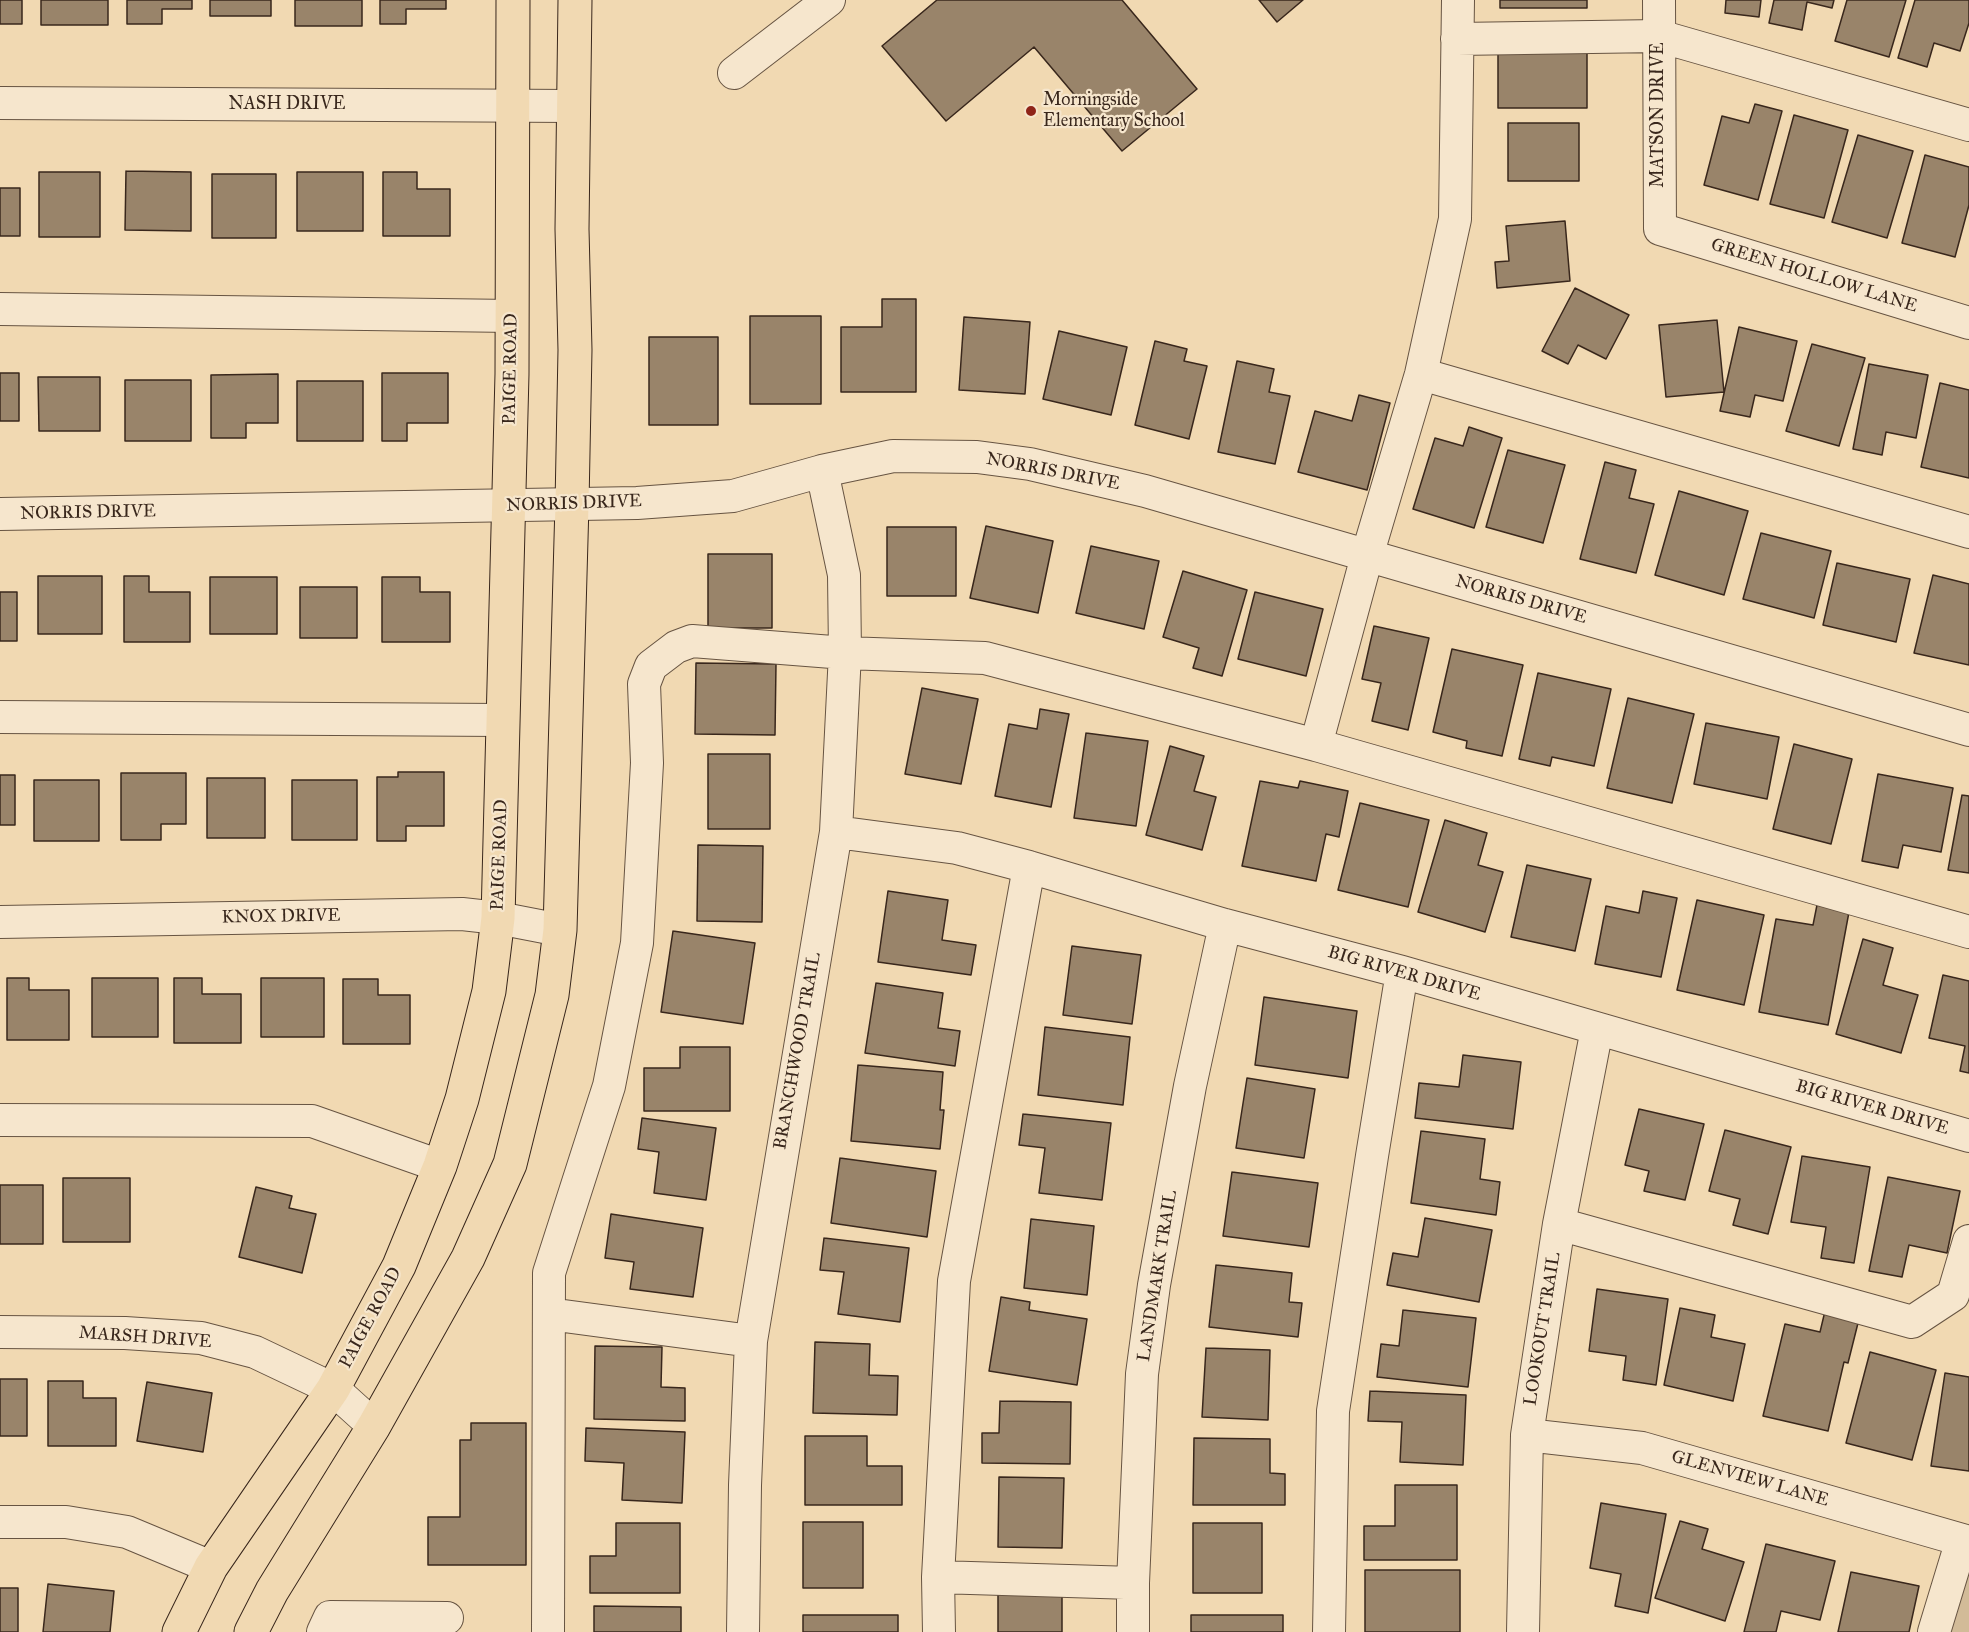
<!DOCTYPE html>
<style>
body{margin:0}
canvas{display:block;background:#f1d9b2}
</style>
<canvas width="1969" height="1632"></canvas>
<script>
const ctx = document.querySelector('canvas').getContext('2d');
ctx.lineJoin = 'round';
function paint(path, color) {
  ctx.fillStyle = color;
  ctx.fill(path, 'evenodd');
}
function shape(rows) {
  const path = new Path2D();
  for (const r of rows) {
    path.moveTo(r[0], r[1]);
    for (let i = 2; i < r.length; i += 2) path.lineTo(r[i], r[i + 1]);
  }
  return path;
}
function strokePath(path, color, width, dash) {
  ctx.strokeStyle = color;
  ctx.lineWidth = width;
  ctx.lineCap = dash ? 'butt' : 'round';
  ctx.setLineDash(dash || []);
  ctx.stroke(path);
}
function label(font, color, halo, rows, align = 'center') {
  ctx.font = font + ' "IM FELL Great Primer",serif';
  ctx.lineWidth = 4.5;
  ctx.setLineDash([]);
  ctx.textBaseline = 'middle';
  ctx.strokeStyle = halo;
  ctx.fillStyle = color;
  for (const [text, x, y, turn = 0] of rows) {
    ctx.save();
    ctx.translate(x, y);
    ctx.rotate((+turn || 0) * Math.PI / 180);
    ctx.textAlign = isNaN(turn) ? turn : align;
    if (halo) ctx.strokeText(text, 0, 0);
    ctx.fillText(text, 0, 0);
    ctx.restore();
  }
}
paint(shape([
 [1963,1573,1969,1574,1969,1632,1948,1632]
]), '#d2bb98');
const building = shape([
 [0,0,22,0,22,24,0,24,0,0],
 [41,0,108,0,108,25,41,25,41,0],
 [127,0,192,0,192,9,162,9,162,24,127,24,127,0],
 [210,0,271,0,271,16,210,16,210,0],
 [295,0,362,0,362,26,295,26,295,0],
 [380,0,446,0,446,9,406,9,406,24,380,24,380,0],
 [937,0,1122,0,1197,89,1122,151,1034,47,946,121,882,46,937,0],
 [1259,0,1303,0,1277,22,1259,0],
 [1500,0,1587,0,1587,8,1500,8,1500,0],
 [1726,0,1761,0,1759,17,1725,13,1726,0],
 [1774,0,1834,0,1832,8,1807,2,1802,30,1769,23,1774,0],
 [1847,0,1906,0,1889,57,1835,41,1847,0],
 [1915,0,1969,0,1969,23,1960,51,1934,43,1927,67,1898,58,1915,0],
 [1498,52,1587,52,1587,108,1498,108,1498,52],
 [1755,104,1782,111,1758,200,1704,185,1722,116,1749,123,1755,104],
 [1794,115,1848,130,1824,218,1770,204,1794,115],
 [1508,123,1579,123,1579,181,1508,181,1508,123],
 [1858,135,1913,151,1887,238,1832,222,1858,135],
 [1925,155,1969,167,1969,205,1955,257,1902,243,1925,155],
 [126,171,191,172,191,231,125,230,126,171],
 [39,172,100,172,100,237,39,237,39,172],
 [297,172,363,172,363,231,297,231,297,172],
 [383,172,417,172,417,189,450,189,450,236,383,236,383,172],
 [212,174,276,174,276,238,212,238,212,174],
 [0,188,20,188,20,236,0,236,0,188],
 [1565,221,1570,281,1497,288,1495,262,1509,261,1506,226,1565,221],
 [1575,288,1629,315,1606,359,1578,345,1568,364,1542,351,1575,288],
 [882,299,916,299,916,392,841,392,841,327,882,327,882,299],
 [750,316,821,316,821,404,750,404,750,316],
 [964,317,1030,322,1025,394,959,390,964,317],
 [1717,320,1724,392,1666,397,1659,325,1717,320],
 [1739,327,1797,341,1783,401,1755,395,1750,417,1720,411,1739,327],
 [1059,331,1127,347,1111,415,1043,399,1059,331],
 [649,337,718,337,718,425,649,425,649,337],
 [1155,341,1187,349,1184,361,1207,366,1189,439,1135,425,1155,341],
 [1812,344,1865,358,1839,446,1786,431,1812,344],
 [1237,361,1274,369,1269,392,1290,396,1275,464,1218,452,1237,361],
 [1869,364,1928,375,1916,438,1886,432,1882,455,1853,449,1869,364],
 [0,373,19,373,19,421,0,421,0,373],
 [382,373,448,373,448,423,407,423,407,441,382,441,382,373],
 [278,374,278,423,246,423,246,438,211,438,211,375,278,374],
 [38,377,100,377,100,431,39,431,38,377],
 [125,380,191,380,191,441,125,441,125,380],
 [297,381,363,381,363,441,297,441,297,381],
 [1940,383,1969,390,1969,478,1921,467,1940,383],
 [1359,395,1390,403,1367,490,1298,472,1315,411,1352,421,1359,395],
 [1469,427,1502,438,1474,528,1413,509,1435,438,1463,446,1469,427],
 [1508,450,1565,465,1543,543,1486,527,1508,450],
 [1605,462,1636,470,1629,498,1654,504,1636,573,1580,559,1605,462],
 [1679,491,1748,511,1724,595,1655,575,1679,491],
 [986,526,1053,541,1038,613,970,598,986,526],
 [887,527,956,527,956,596,887,596,887,527],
 [1761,533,1831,551,1814,618,1743,599,1761,533],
 [1091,546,1159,561,1144,629,1076,613,1091,546],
 [708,554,772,554,772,628,708,628,708,554],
 [1837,563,1910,579,1896,642,1823,625,1837,563],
 [1183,571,1247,590,1222,676,1193,668,1199,648,1163,637,1183,571],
 [1933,575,1969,584,1969,665,1914,653,1933,575],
 [38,576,102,576,102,634,38,634,38,576],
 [124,576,149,576,149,592,190,592,190,642,124,642,124,576],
 [210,577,277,577,277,634,210,634,210,577],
 [382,577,420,577,420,592,450,592,450,642,382,642,382,577],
 [300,587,357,587,357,638,300,638,300,587],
 [0,592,17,592,17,641,0,641,0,592],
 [1255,592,1323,609,1306,676,1238,659,1255,592],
 [1374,626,1429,638,1408,730,1372,721,1381,683,1362,679,1374,626],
 [1452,649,1523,665,1502,756,1466,748,1467,741,1433,732,1452,649],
 [696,663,776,664,775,735,695,734,696,663],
 [1538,673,1611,689,1594,766,1552,757,1550,766,1519,759,1538,673],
 [922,688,978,699,961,784,905,774,922,688],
 [1628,698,1694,714,1672,803,1607,788,1628,698],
 [1040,709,1069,714,1051,807,995,796,1009,724,1037,729,1040,709],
 [1706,723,1779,737,1767,799,1694,784,1706,723],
 [1086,733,1148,741,1136,826,1074,818,1086,733],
 [1794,744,1852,759,1831,844,1773,829,1794,744],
 [1170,746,1204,756,1194,791,1216,797,1202,850,1146,835,1170,746],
 [708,754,770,754,770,829,708,829,708,754],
 [398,772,444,772,444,826,406,826,406,841,377,841,377,777,398,777,398,772],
 [121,773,186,773,186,824,161,824,161,840,121,840,121,773],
 [1878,774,1953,788,1941,852,1903,845,1898,868,1862,861,1878,774],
 [0,775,15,775,15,825,0,825,0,775],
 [207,778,265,778,265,838,207,838,207,778],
 [34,780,99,780,99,841,34,841,34,780],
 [292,780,357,780,357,840,292,840,292,780],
 [1260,781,1298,788,1300,781,1348,791,1339,837,1326,834,1316,881,1242,866,1260,781],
 [1962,795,1969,796,1969,873,1948,870,1962,795],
 [1360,803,1429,820,1408,907,1338,890,1360,803],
 [1445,820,1487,833,1478,865,1503,872,1485,932,1418,912,1445,820],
 [698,845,763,846,762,922,697,921,698,845],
 [1527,865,1591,879,1575,951,1511,937,1527,865],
 [888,891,948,900,942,940,976,945,971,975,878,962,888,891],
 [1643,891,1677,898,1661,977,1595,964,1606,906,1639,913,1643,891],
 [1697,900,1764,915,1744,1005,1677,990,1697,900],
 [1817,905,1849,912,1828,1025,1759,1012,1776,919,1813,925,1817,905],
 [673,931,755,943,743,1024,661,1012,673,931],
 [1863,939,1893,948,1883,985,1918,995,1901,1053,1836,1034,1863,939],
 [1072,946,1141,955,1132,1024,1063,1015,1072,946],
 [1943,975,1969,981,1969,1073,1960,1071,1965,1046,1929,1038,1943,975],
 [7,978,29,978,29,990,69,990,69,1040,7,1040,7,978],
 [92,978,158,978,158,1037,92,1037,92,978],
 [174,978,202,978,202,994,241,994,241,1043,174,1043,174,978],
 [261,978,324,978,324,1037,261,1037,261,978],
 [343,979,378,979,378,995,410,995,410,1044,343,1044,343,979],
 [876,983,943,993,938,1028,960,1031,955,1066,865,1053,876,983],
 [1264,997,1357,1011,1348,1078,1255,1065,1264,997],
 [1045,1027,1130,1037,1123,1105,1038,1095,1045,1027],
 [680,1047,730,1047,730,1111,644,1111,644,1068,680,1068,680,1047],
 [1463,1055,1521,1062,1513,1129,1415,1118,1419,1083,1459,1087,1463,1055],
 [858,1065,943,1072,940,1110,944,1110,940,1149,851,1141,858,1065],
 [1247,1078,1315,1089,1304,1158,1236,1148,1247,1078],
 [1639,1109,1704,1124,1685,1200,1644,1191,1649,1171,1625,1165,1639,1109],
 [1023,1114,1111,1123,1102,1200,1039,1193,1045,1148,1019,1145,1023,1114],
 [642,1118,716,1128,706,1200,654,1193,659,1152,638,1149,642,1118],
 [1725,1130,1791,1147,1768,1234,1733,1225,1740,1199,1709,1191,1725,1130],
 [1421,1131,1485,1139,1480,1179,1500,1182,1496,1215,1411,1203,1421,1131],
 [1802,1156,1870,1167,1854,1263,1821,1258,1826,1227,1791,1222,1802,1156],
 [840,1158,936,1171,927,1237,831,1223,840,1158],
 [1232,1172,1318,1183,1309,1247,1223,1236,1232,1172],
 [1888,1177,1960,1191,1947,1253,1909,1245,1902,1277,1869,1271,1888,1177],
 [63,1178,130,1178,130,1242,63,1242,63,1178],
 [0,1185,43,1185,43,1244,0,1244,0,1185],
 [256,1187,292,1196,289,1208,316,1214,302,1273,239,1257,256,1187],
 [611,1214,703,1228,693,1297,630,1289,634,1262,605,1258,611,1214],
 [1425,1218,1492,1230,1479,1302,1387,1285,1393,1253,1418,1257,1425,1218],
 [1031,1219,1094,1226,1087,1295,1024,1288,1031,1219],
 [824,1238,909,1248,900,1322,838,1314,844,1272,820,1270,824,1238],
 [1216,1265,1292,1273,1289,1302,1302,1303,1298,1337,1209,1327,1216,1265],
 [1597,1289,1668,1299,1656,1385,1623,1380,1626,1356,1589,1351,1597,1289],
 [1001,1297,1030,1302,1029,1310,1087,1319,1077,1385,989,1371,1001,1297],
 [1680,1308,1715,1315,1711,1337,1745,1344,1733,1401,1664,1385,1680,1308],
 [1403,1310,1476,1318,1468,1387,1377,1377,1381,1344,1399,1346,1403,1310],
 [1825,1311,1859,1319,1848,1363,1844,1362,1828,1431,1763,1416,1785,1324,1820,1332,1825,1311],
 [815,1342,870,1344,869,1375,898,1376,897,1415,813,1413,815,1342],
 [595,1346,662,1347,661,1387,685,1388,685,1421,594,1419,595,1346],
 [1206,1348,1270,1350,1268,1420,1202,1417,1206,1348],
 [1870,1352,1936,1370,1912,1460,1846,1443,1870,1352],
 [1945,1373,1969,1377,1969,1471,1931,1466,1945,1373],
 [0,1379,27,1379,27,1436,0,1436,0,1379],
 [48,1381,83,1381,83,1398,116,1398,116,1446,48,1446,48,1381],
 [147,1382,212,1393,203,1452,137,1441,147,1382],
 [1370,1391,1466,1395,1463,1465,1400,1462,1402,1422,1368,1421,1370,1391],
 [1000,1401,1071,1402,1070,1464,982,1463,982,1433,999,1433,1000,1401],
 [471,1423,526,1423,526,1565,428,1565,428,1517,460,1517,460,1440,471,1440,471,1423],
 [586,1428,685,1432,682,1503,622,1500,624,1463,585,1461,586,1428],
 [805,1436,867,1436,867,1466,902,1466,902,1505,805,1505,805,1436],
 [1194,1438,1270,1439,1270,1473,1285,1474,1285,1505,1193,1505,1194,1438],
 [999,1477,1064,1478,1062,1548,998,1547,999,1477],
 [1395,1485,1457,1485,1457,1560,1364,1560,1364,1526,1395,1526,1395,1485],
 [1601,1503,1666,1514,1648,1613,1615,1606,1621,1574,1590,1568,1601,1503],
 [1680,1521,1708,1529,1702,1549,1744,1562,1725,1621,1655,1598,1680,1521],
 [803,1522,863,1522,863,1588,803,1588,803,1522],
 [616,1523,680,1523,680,1593,590,1593,590,1556,616,1556,616,1523],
 [1193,1523,1262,1523,1262,1593,1193,1593,1193,1523],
 [1766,1544,1835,1561,1820,1620,1781,1611,1776,1632,1744,1632,1766,1544],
 [1365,1570,1460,1570,1460,1632,1365,1632,1365,1570],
 [1851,1572,1919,1586,1909,1632,1838,1632,1851,1572],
 [48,1584,114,1591,110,1632,43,1632,48,1584],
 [0,1588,18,1588,18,1632,0,1632,0,1588],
 [998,1591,1062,1591,1062,1632,998,1632,998,1591],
 [594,1606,681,1607,681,1632,594,1632,594,1606],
 [803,1615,898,1615,898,1632,803,1632,803,1615],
 [1191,1615,1283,1615,1283,1632,1191,1632,1191,1615]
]);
paint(building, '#99846a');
strokePath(building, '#39271c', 1.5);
const minor = shape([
 [1659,0,1660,229,1969,323],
 [1457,39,1659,36,1969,125],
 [734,73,829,0],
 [0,103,574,106],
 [0,309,512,316],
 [1421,374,1969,532],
 [0,514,637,503,733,496,822,471,893,456,977,457,1030,464,1145,491,1969,730],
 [0,717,503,720],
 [1316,745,1969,932],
 [836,832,957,848,1029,867,1225,925,1402,972,1969,1136],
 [0,922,462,914,498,918,560,930],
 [0,1120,312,1121,440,1166],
 [1559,1224,1912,1322,1953,1295,1969,1241],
 [549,1314,751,1341],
 [0,1332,125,1333,201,1338,255,1352,333,1389,374,1426],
 [1527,1435,1642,1448,1969,1542],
 [0,1522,66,1522,127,1532,211,1567],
 [938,1577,1133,1583],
 [323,1632,330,1617,447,1618],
 [548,1632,549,1273,609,1086,637,943,647,763,644,684,651,666,676,647,692,641,845,653,985,658,1316,745,1367,556,1421,374,1455,219,1458,0],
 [743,1632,745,1485,751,1341,836,832,845,653,844,575,822,471],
 [939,1632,938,1577,954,1281,1029,867],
 [1133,1632,1133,1583,1142,1374,1154,1285,1190,1086,1225,925],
 [1329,1632,1333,1411,1372,1156,1402,972],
 [1523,1632,1527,1435,1559,1224,1597,1029],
 [1934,1632,1962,1540]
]);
const major = shape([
 [179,1632,211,1567,333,1389,399,1266,440,1166,462,1099,489,991,498,918,512,374,513,0],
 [251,1632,272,1591,374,1426,468,1258,510,1164,552,995,560,930,572,504,575,350,572,229,575,0]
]);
strokePath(minor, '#675442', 34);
strokePath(major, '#39271c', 35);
strokePath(minor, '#f6e6cd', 32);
strokePath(major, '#f1d9b2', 33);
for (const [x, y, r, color] of [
 [1031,111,6,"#8f2418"]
]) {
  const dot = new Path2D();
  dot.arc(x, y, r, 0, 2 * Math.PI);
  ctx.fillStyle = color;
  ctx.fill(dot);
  strokePath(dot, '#f6e6cd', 2);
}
label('18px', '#39271c', '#f6e6cd', [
 ["Morningside",1043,101],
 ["Elementary School",1043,122]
], 'left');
label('18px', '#39271c', '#f6e6cd', [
 ["NASH DRIVE",287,105],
 ["MATSON DRIVE",1659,115,-90],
 ["GREEN HOLLOW LANE",1814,276,17],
 ["PAIGE ROAD",511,369,-89],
 ["NORRIS DRIVE",1053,472,11],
 ["NORRIS DRIVE",574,504,-2],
 ["NORRIS DRIVE",88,513,-1],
 ["NORRIS DRIVE",1521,600,16],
 ["PAIGE ROAD",500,855,-88],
 ["KNOX DRIVE",281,917,-1],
 ["BIG RIVER DRIVE",1404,974,16],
 ["BRANCHWOOD TRAIL",798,1051,-80],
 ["BIG RIVER DRIVE",1872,1108,16],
 ["LANDMARK TRAIL",1158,1276,-81],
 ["PAIGE ROAD",371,1318,-62],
 ["LOOKOUT TRAIL",1543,1329,-81],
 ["MARSH DRIVE",145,1338,4],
 ["GLENVIEW LANE",1750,1479,16]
]);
</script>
